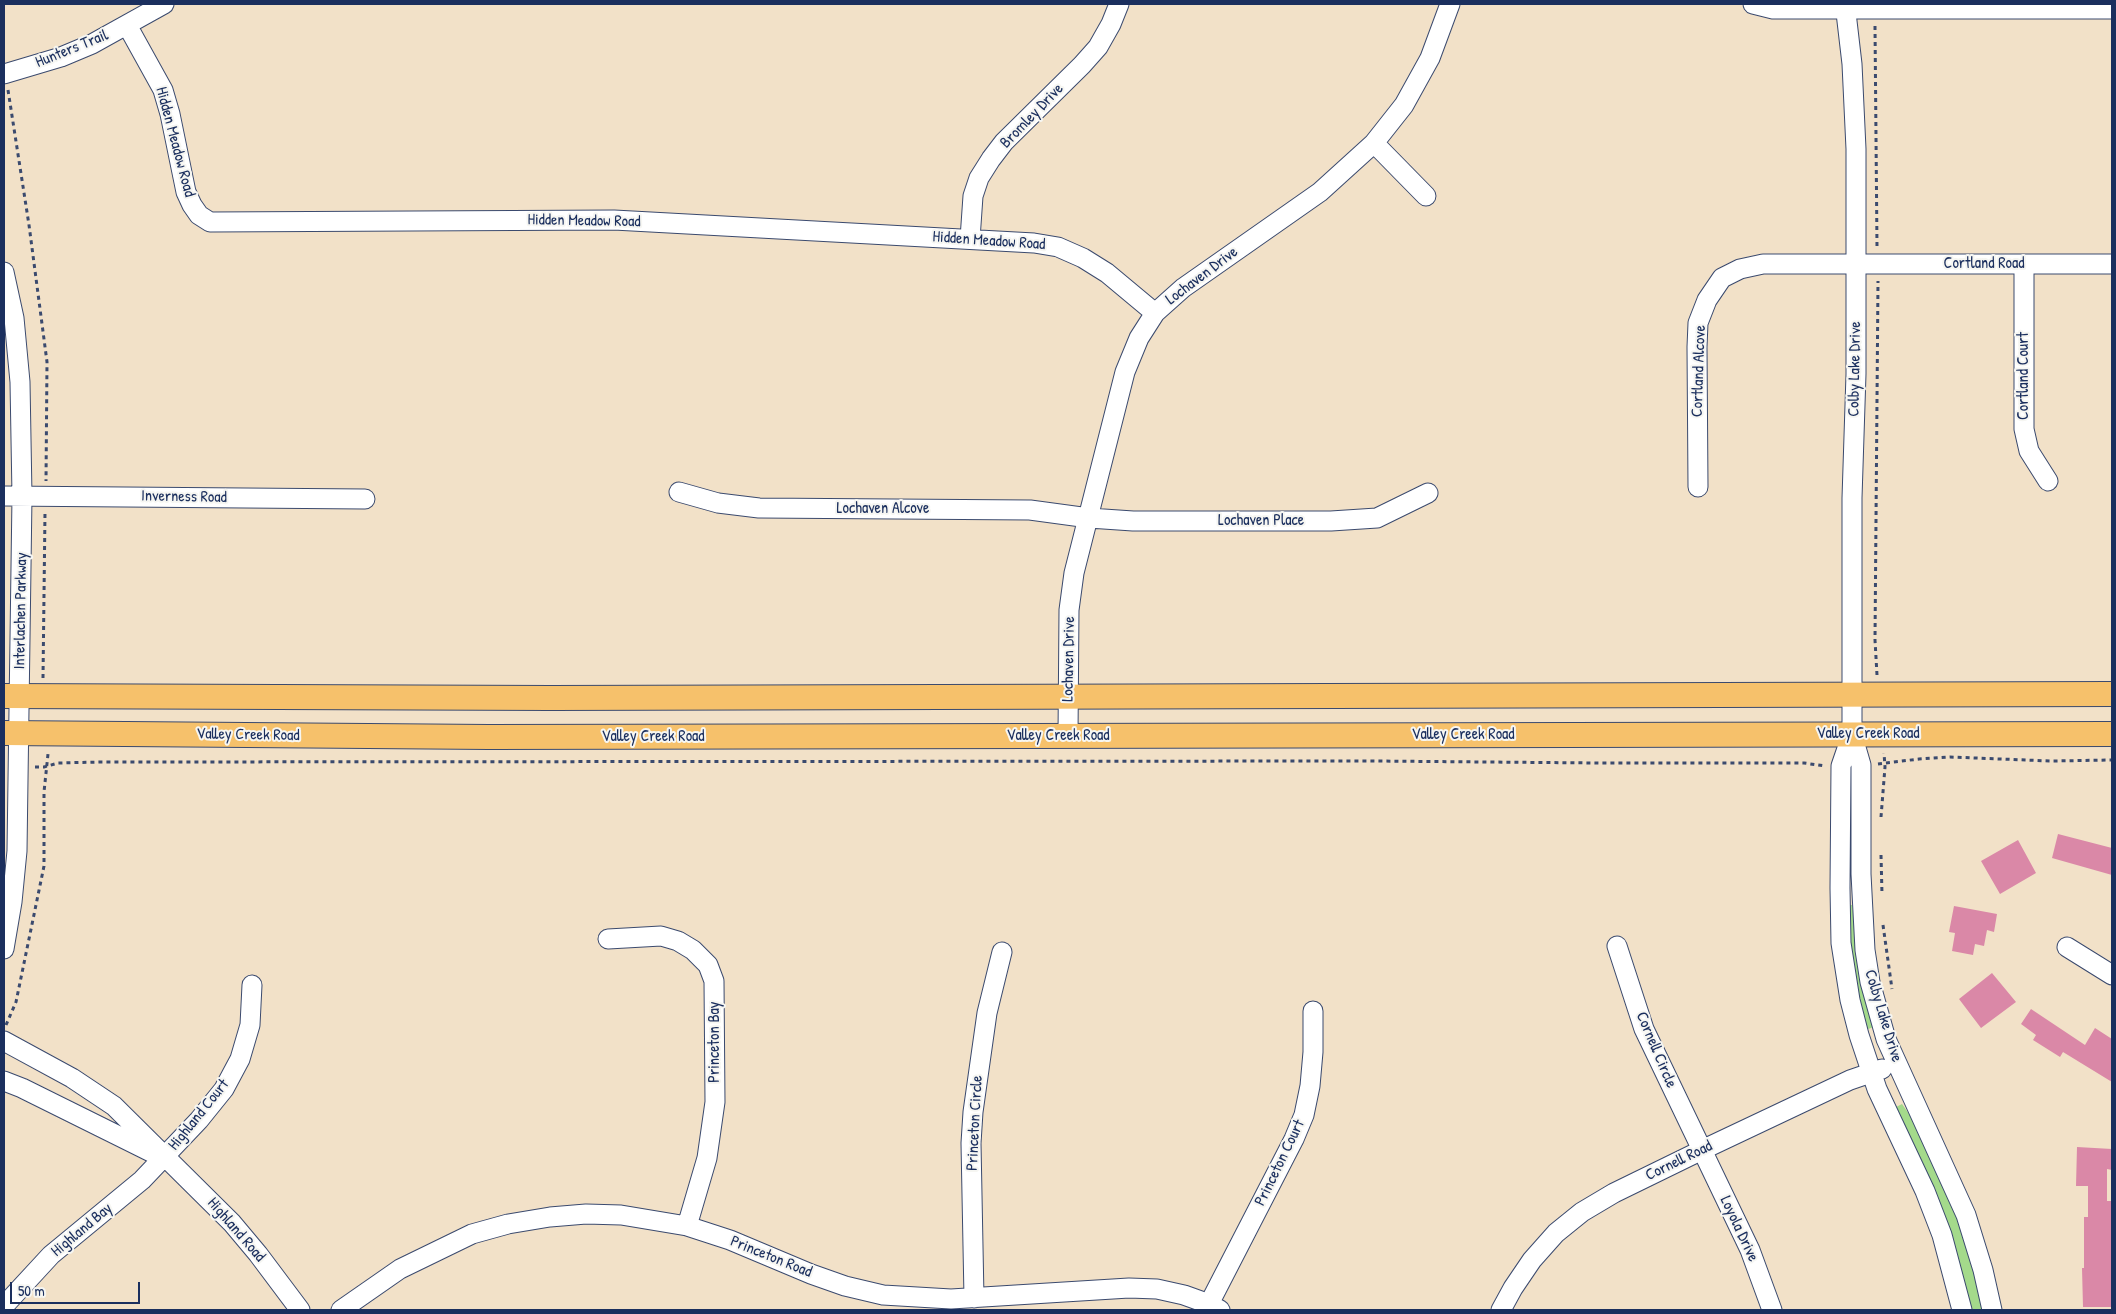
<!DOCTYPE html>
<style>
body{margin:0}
#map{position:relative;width:2116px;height:1314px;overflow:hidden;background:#f2e1c8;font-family:"Patrick Hand",sans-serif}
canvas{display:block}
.frame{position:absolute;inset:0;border:5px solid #1b2f5e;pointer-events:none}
.scale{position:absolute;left:10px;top:1282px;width:130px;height:22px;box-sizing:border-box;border:2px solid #1b2f5e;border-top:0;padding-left:6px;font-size:15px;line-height:18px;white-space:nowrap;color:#1b2f5e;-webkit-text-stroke:4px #f6f6f2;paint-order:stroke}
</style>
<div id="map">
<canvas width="2116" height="1314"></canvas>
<div class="frame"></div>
<div class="scale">50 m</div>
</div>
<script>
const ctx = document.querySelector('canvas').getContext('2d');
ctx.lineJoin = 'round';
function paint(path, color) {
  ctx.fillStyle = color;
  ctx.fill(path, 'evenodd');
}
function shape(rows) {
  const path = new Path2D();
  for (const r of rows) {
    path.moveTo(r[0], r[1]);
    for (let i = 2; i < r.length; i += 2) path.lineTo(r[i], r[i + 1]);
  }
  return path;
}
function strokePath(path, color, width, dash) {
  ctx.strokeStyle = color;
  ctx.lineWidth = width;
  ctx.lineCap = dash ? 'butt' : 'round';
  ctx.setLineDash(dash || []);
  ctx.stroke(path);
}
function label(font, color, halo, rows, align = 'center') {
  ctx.font = font + ' "Patrick Hand",sans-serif';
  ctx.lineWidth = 4;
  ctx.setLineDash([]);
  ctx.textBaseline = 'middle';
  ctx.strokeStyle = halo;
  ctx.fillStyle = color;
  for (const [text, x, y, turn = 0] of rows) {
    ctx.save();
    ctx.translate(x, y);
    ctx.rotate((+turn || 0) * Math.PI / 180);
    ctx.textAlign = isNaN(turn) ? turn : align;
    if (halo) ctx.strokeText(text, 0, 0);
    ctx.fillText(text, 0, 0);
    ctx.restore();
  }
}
paint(shape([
 [1847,905,1852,905,1858,946,1874,1027,1868,1029,1859,1007,1853,980],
 [1902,1104,1919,1128,1960,1219,1985,1310,1969,1310,1905,1133,1896,1107]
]), '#a4da8b');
paint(shape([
 [2058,834,2112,848,2112,875,2052,858],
 [2018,840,2036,873,2000,894,1981,861],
 [1954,906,1997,914,1994,932,1987,930,1984,946,1975,944,1973,955,1952,951,1955,933,1949,932],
 [1992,973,2016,1002,1981,1028,1959,999],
 [2031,1009,2085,1045,2095,1028,2112,1039,2112,1082,2063,1052,2060,1057,2033,1040,2036,1035,2021,1024],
 [2077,1147,2112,1149,2112,1170,2107,1169,2107,1201,2112,1201,2112,1307,2083,1307,2082,1268,2084,1268,2084,1217,2088,1217,2088,1186,2076,1186]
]), '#da88a7');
const minor = shape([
 [1753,4,1773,9,2112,9],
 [1845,4,1852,64,1856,149,1856,374,1852,498,1852,734,1861,765,1861,874,1865,950,1870,982,1886,1039,1966,1215,1983,1270,1992,1310],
 [127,25,163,90,170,114,186,192,192,205,199,215,210,222,614,220,1034,243,1058,247,1083,258,1107,273,1155,313],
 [4,74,61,57,92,44,164,4],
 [1374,143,1426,196],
 [970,239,973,196,979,178,991,159,1004,142,1082,65,1098,47,1111,24,1119,4],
 [2024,264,2024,429,2029,451,2048,481],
 [4,272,14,318,20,382,22,496,17,851,12,902,4,949],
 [1698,487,1697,347,1698,323,1707,300,1722,278,1740,269,1763,264,2112,264],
 [679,492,718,503,759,508,1030,510,1089,518,1133,521,1331,521,1377,518,1428,493],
 [4,496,365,499],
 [1852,734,1841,766,1840,888,1841,943,1850,1000,1859,1035,1877,1089,1925,1191,1942,1235,1962,1310],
 [1068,736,1069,610,1074,573,1125,372,1139,338,1155,313,1183,288,1320,192,1374,143,1404,105,1430,58,1450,4],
 [608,939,661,936,678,941,693,950,708,965,714,981,715,1102,707,1158,687,1226],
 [1617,946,1644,1029,1750,1250,1772,1310],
 [2067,947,2112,975],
 [4,1041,72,1078,114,1106,232,1223,258,1254,300,1310],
 [4,1081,22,1088,151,1152],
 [974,1298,971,1143,973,1112,987,1013,1002,952],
 [1209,1304,1294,1139,1304,1115,1310,1086,1313,1052,1313,1011],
 [4,1306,51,1255,142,1180,199,1120,224,1089,240,1059,250,1025,252,985],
 [341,1310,400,1269,472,1234,508,1224,550,1217,586,1214,621,1215,687,1226,730,1240,811,1274,845,1286,883,1295,951,1299,1129,1288,1157,1289,1184,1295,1209,1304,1220,1310],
 [1501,1310,1513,1288,1532,1260,1556,1233,1582,1212,1614,1193,1702,1150,1850,1080,1882,1069]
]);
const major = shape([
 [4,696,551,698,2112,694],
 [4,733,489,737,2112,734]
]);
strokePath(minor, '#3b4a6e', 21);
strokePath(major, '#3b4a6e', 26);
strokePath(shape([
 [1875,26,1877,247],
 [8,90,29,225,47,362,46,481],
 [1877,675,1875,640,1878,281],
 [43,678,45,512],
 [1878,764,1919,759,1950,757,2051,761,2112,760],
 [35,767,44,767,58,763,100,762,1374,761,1600,763,1804,763,1825,766],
 [1881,817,1885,767,1884,753],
 [1881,855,1882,894],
 [1883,925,1892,989],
 [6,1025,16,1002,44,866,44,792,48,754]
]), '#3b4a6e', 3, [4, 4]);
strokePath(minor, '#fff', 19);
strokePath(major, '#f6c16b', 24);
label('16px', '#1b2f5e', '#f6f6f2', [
 ["Hunters Trail",72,49,-22],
 ["Bromley Drive",1032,116,-46],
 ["Hidden Meadow Road",175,142,75],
 ["Hidden Meadow Road",584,221,1],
 ["Hidden Meadow Road",989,241,4],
 ["Cortland Road",1984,264],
 ["Lochaven Drive",1202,276,-37],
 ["Colby Lake Drive",1855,369,-89],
 ["Cortland Alcove",1699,371,-88],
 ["Cortland Court",2024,376,-90],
 ["Inverness Road",184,497,1],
 ["Lochaven Alcove",883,509],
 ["Lochaven Place",1261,521],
 ["Interlachen Parkway",21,611,-89],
 ["Lochaven Drive",1069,659,-89],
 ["Valley Creek Road",1868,734],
 ["Valley Creek Road",248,735,1],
 ["Valley Creek Road",1463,735],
 ["Valley Creek Road",1058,736],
 ["Valley Creek Road",653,737],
 ["Colby Lake Drive",1883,1016,73],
 ["Princeton Bay",715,1042,-90],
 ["Cornell Circle",1656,1050,67],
 ["Highland Court",199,1115,-51],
 ["Princeton Circle",975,1123,-87],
 ["Cornell Road",1679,1161,-26],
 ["Princeton Court",1280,1163,-64],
 ["Loyola Drive",1739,1229,65],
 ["Highland Bay",82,1230,-40],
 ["Highland Road",236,1230,49],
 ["Princeton Road",771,1257,22]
]);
</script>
